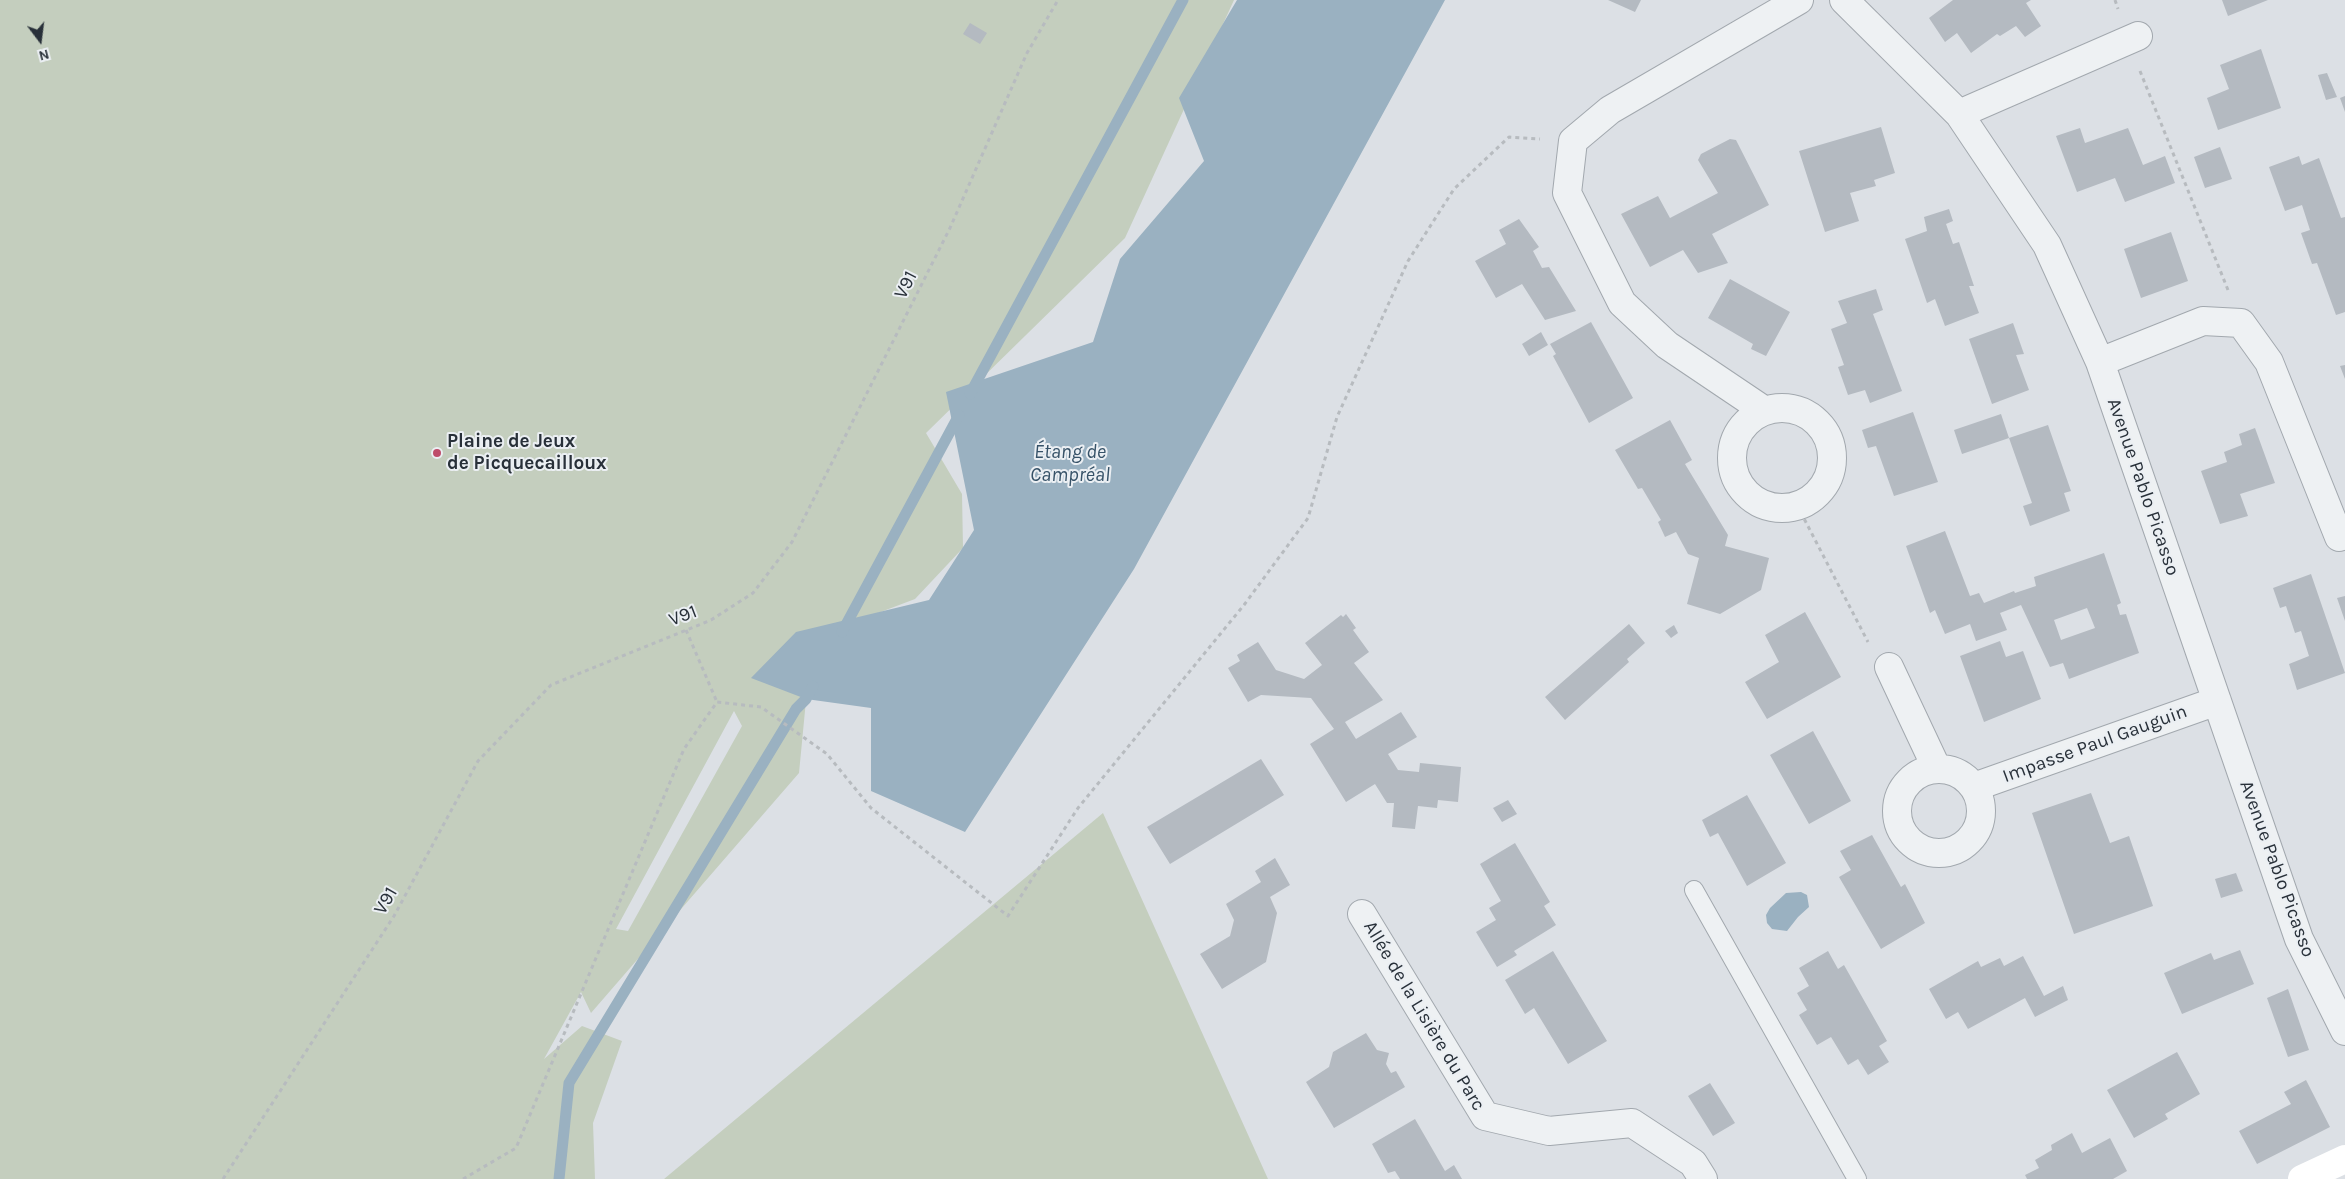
<!DOCTYPE html>
<meta charset="utf-8">
<style>
body{margin:0}
#map{position:relative;width:2345px;height:1179px;overflow:hidden;background:#dce0e5;font-family:Karla,sans-serif}
canvas{display:block}
.north{position:absolute;left:15px;top:15px;width:50px;height:50px;-webkit-text-stroke:4px #ebeff3;paint-order:stroke;rotate:165deg;font-size:14px;font-weight:700;line-height:20px;text-align:center;color:#283039}
.north::after{content:'';display:block;margin:auto;width:18px;height:22px;background:#283039;clip-path:polygon(50% 0,100% 100%,50% 72%,0 100%)}
</style>
<div id="map">
<canvas width="2345" height="1179"></canvas>
<div class="north">N</div>
</div>
<script>
const ctx = document.querySelector('canvas').getContext('2d');
ctx.lineJoin = 'round';
function paint(path, color) {
  ctx.fillStyle = color;
  ctx.fill(path, 'evenodd');
}
function shape(rows) {
  const path = new Path2D();
  for (const r of rows) {
    if (r.length === 3) {
      path.moveTo(r[0] + r[2], r[1]);
      path.arc(r[0], r[1], r[2], 0, 2 * Math.PI);
      continue;
    }
    path.moveTo(r[0], r[1]);
    for (let i = 2; i < r.length; i += 2) path.lineTo(r[i], r[i + 1]);
  }
  return path;
}
function strokePath(path, color, width, dash) {
  ctx.strokeStyle = color;
  ctx.lineWidth = width;
  ctx.lineCap = dash ? 'butt' : 'round';
  ctx.setLineDash(dash || []);
  ctx.stroke(path);
}
function label(font, color, halo, rows, align = 'center') {
  ctx.font = font + ' Karla,sans-serif';
  ctx.lineWidth = 4;
  ctx.setLineDash([]);
  ctx.textBaseline = 'middle';
  ctx.strokeStyle = halo;
  ctx.fillStyle = color;
  for (const [text, x, y, turn = 0] of rows) {
    ctx.save();
    ctx.translate(x, y);
    ctx.rotate((+turn || 0) * Math.PI / 180);
    ctx.textAlign = isNaN(turn) ? turn : align;
    if (halo) ctx.strokeText(text, 0, 0);
    ctx.fillText(text, 0, 0);
    ctx.restore();
  }
}
paint(shape([
 [0,0,1234,0,1125,238,926,433,962,494,963,548,915,599,812,638,799,773,591,1013,581,992,544,1059,582,1026,622,1041,593,1123,595,1179,0,1179],
 [734,711,742,726,628,931,616,929],
 [1103,813,1268,1179,664,1179]
]), '#c4cebe');
paint(shape([
 [1237,0,1445,0,1134,569,965,832,871,791,871,708,806,699,751,678,796,632,929,600,974,530,946,392,1093,342,1120,259,1204,161,1179,98],
 [1801,892,1807,895,1809,907,1798,917,1787,931,1772,929,1767,923,1766,915,1770,908,1786,893]
]), '#9ab1c1');
strokePath(shape([
 [970,394,1183,0],
 [842,632,959,415],
 [559,1179,569,1083,796,709,806,699,813,686]
]), '#9ab1c1', 11);
paint(shape([
 [1608,0,1641,0,1635,12],
 [1953,0,2031,0,2026,3,2041,26,2025,37,2016,26,2000,36,1997,34,1971,53,1957,33,1945,42,1929,18],
 [2222,0,2268,0,2228,16],
 [970,23,987,33,980,44,963,34],
 [2261,49,2281,108,2218,130,2207,98,2229,89,2220,65],
 [2327,73,2337,97,2326,100,2318,75],
 [2345,96,2345,112,2340,98],
 [1881,127,1895,173,1874,180,1876,186,1850,193,1859,221,1825,232,1799,151],
 [2080,128,2085,143,2128,128,2143,165,2165,156,2175,183,2125,202,2115,178,2077,192,2056,136],
 [1730,139,1736,140,1769,205,1712,234,1728,263,1698,273,1683,250,1650,267,1621,214,1658,196,1670,218,1718,193,1698,160,1701,154],
 [2220,147,2232,179,2205,188,2194,157],
 [2299,156,2302,165,2319,158,2341,218,2345,217,2345,312,2336,315,2317,263,2312,264,2301,233,2310,230,2302,205,2285,211,2269,167],
 [1949,209,1953,221,1946,224,1953,244,1959,242,1974,286,1969,286,1979,313,1945,326,1935,299,1927,303,1905,239,1927,231,1924,217],
 [1519,219,1539,247,1533,251,1542,268,1549,267,1576,311,1545,320,1522,284,1496,298,1475,261,1506,244,1499,230],
 [2171,232,2188,281,2141,298,2124,249],
 [1730,279,1790,312,1766,356,1751,349,1753,344,1708,318],
 [1876,289,1883,310,1873,314,1902,391,1870,403,1865,390,1848,395,1838,367,1844,365,1831,329,1847,323,1838,301],
 [1591,322,1633,398,1589,423,1553,356,1556,354,1550,344],
 [2013,323,2024,354,2016,355,2029,390,1992,404,1969,339],
 [1541,332,1548,345,1529,356,1522,344],
 [2345,365,2345,379,2340,366],
 [1913,412,1938,482,1894,496,1876,446,1868,448,1862,430],
 [2001,414,2009,438,1962,454,1954,430],
 [1670,420,1692,460,1685,464,1728,535,1725,546,1769,558,1761,590,1720,614,1687,604,1699,558,1688,554,1676,532,1665,537,1658,522,1661,520,1642,488,1638,489,1615,450],
 [2048,425,2071,491,2064,493,2070,511,2030,526,2023,506,2032,503,2009,438],
 [2255,428,2275,483,2240,494,2248,516,2220,524,2201,471,2227,462,2224,452,2242,445,2239,434],
 [1945,531,1970,596,1979,593,1984,603,2014,591,2015,593,2036,586,2034,577,2104,553,2121,603,2117,605,2120,615,2126,614,2139,653,2069,679,2063,663,2050,667,2021,605,2000,613,2007,630,1976,641,1970,624,1945,634,1935,610,1930,613,1906,546],
 [2087,608,2095,628,2061,640,2054,620],
 [2311,574,2345,673,2297,690,2289,664,2309,656,2301,631,2295,633,2286,606,2280,608,2273,588],
 [2345,596,2345,621,2337,598],
 [1805,612,1841,677,1767,719,1745,682,1779,662,1765,635],
 [1346,614,1356,628,1353,630,1369,652,1354,663,1383,700,1345,722,1356,739,1401,712,1417,737,1388,754,1398,770,1419,772,1420,763,1461,767,1458,802,1438,800,1437,808,1418,806,1415,829,1392,827,1394,803,1387,803,1375,784,1346,802,1310,744,1334,729,1311,698,1261,695,1248,702,1228,668,1240,661,1237,655,1258,642,1276,670,1304,679,1322,665,1305,643,1341,615,1343,617],
 [1629,624,1645,643,1627,659,1629,662,1565,720,1545,697],
 [1674,625,1678,633,1671,638,1665,631],
 [2000,641,2006,657,2023,651,2041,699,1984,722,1960,656],
 [1813,731,1851,801,1809,824,1770,755],
 [1261,759,1284,795,1170,864,1147,827],
 [2091,793,2110,843,2129,836,2153,906,2074,934,2032,813],
 [1747,795,1786,863,1747,886,1718,833,1710,837,1702,820],
 [1508,800,1517,814,1502,822,1493,808],
 [1872,835,1901,887,1905,884,1925,923,1881,949,1839,877,1851,870,1840,851],
 [1515,843,1550,902,1544,906,1556,925,1514,951,1517,955,1497,967,1476,932,1496,920,1489,908,1501,901,1480,864],
 [1275,858,1290,885,1270,897,1277,913,1266,962,1222,989,1200,954,1230,936,1234,920,1226,904,1261,882,1255,871],
 [2236,873,2243,891,2221,898,2215,879],
 [2240,950,2254,984,2182,1014,2164,973,2211,953,2214,960],
 [1553,951,1607,1041,1568,1064,1534,1008,1525,1014,1505,980],
 [1828,951,1838,969,1844,965,1887,1041,1879,1046,1889,1062,1868,1075,1858,1059,1848,1065,1831,1037,1817,1045,1799,1015,1807,1010,1797,993,1809,986,1799,968],
 [2023,956,2044,996,2063,986,2068,1000,2035,1017,2025,998,1968,1029,1958,1012,1946,1019,1929,989,1978,961,1981,967,2000,958,2004,966],
 [2288,989,2309,1050,2288,1057,2267,998],
 [1366,1033,1377,1050,1389,1053,1386,1064,1391,1073,1396,1071,1405,1087,1334,1128,1306,1082,1329,1067,1333,1052],
 [2177,1052,2200,1094,2165,1114,2168,1119,2134,1138,2107,1090],
 [2306,1080,2330,1127,2257,1164,2239,1131,2291,1104,2284,1092],
 [1710,1083,1735,1123,1713,1136,1688,1096],
 [1415,1119,1445,1171,1454,1165,1462,1179,1400,1179,1395,1171,1388,1173,1372,1144],
 [2072,1133,2082,1153,2110,1138,2127,1171,2113,1179,2027,1179,2025,1175,2039,1168,2035,1160,2052,1150,2051,1145]
]), '#b4bac1');
const lane = shape([
 [1694,890,1857,1179]
]);
const street = shape([
 [1844,0,1959,114,2047,245,2100,362,2299,939,2345,1031],
 [1959,114,2138,36],
 [2100,362,2203,321,2241,323,2269,362,2339,537],
 [1782,458,50],
 [1765,411,1667,345,1622,303,1567,193,1573,141,1610,110,1799,0],
 [1889,667,1937,769],
 [1939,811,42],
 [1974,787,2217,701],
 [1362,914,1485,1116,1549,1131,1632,1123,1693,1163,1703,1179]
]);
strokePath(lane, '#a2a8ae', 20);
strokePath(street, '#a2a8ae', 30);
strokePath(shape([
 [2115,0,2118,9],
 [2140,71,2228,290],
 [1797,505,1868,642],
 [686,630,717,702],
 [223,1179,394,916,478,761,551,685,711,620,753,593,792,542,950,228,1027,53,1058,0],
 [463,1179,516,1148,684,749,717,702,761,707,827,754,871,808,1008,916,1078,808,1244,605,1308,518,1337,417,1408,261,1454,189,1509,137,1540,139]
]), '#b7bbbf', 3, [4, 4]);
strokePath(lane, '#eef1f3', 18);
strokePath(street, '#eef1f3', 28);
strokePath(shape([
 [2302,1179,2345,1159]
]), '#fff', 28);
for (const [x, y, r, color] of [
 [437,453,5,"#be4c6a"]
]) {
  const dot = new Path2D();
  dot.arc(x, y, r, 0, 2 * Math.PI);
  ctx.fillStyle = color;
  ctx.fill(dot);
  strokePath(dot, '#ebeff3', 2);
}
label('19px', '#283039', '#ebeff3', [
 ["V91",906,285,-63],
 ["Avenue Pablo Picasso",2143,487,71],
 ["V91",683,616,-21],
 ["Impasse Paul Gauguin",2095,744,-20],
 ["Avenue Pablo Picasso",2277,869,70],
 ["V91",386,901,-60],
 ["Allée de la Lisière du Parc",1424,1016,59]
]);
label('bold 19px', '#283039', '#ebeff3', [
 ["Plaine de Jeux",447,442],
 ["de Picquecailloux",447,464]
], 'left');
label('italic 20px', '#365268', '#ebeff3', [
 ["Étang de",1070,452],
 ["Campréal",1070,475]
]);
</script>
